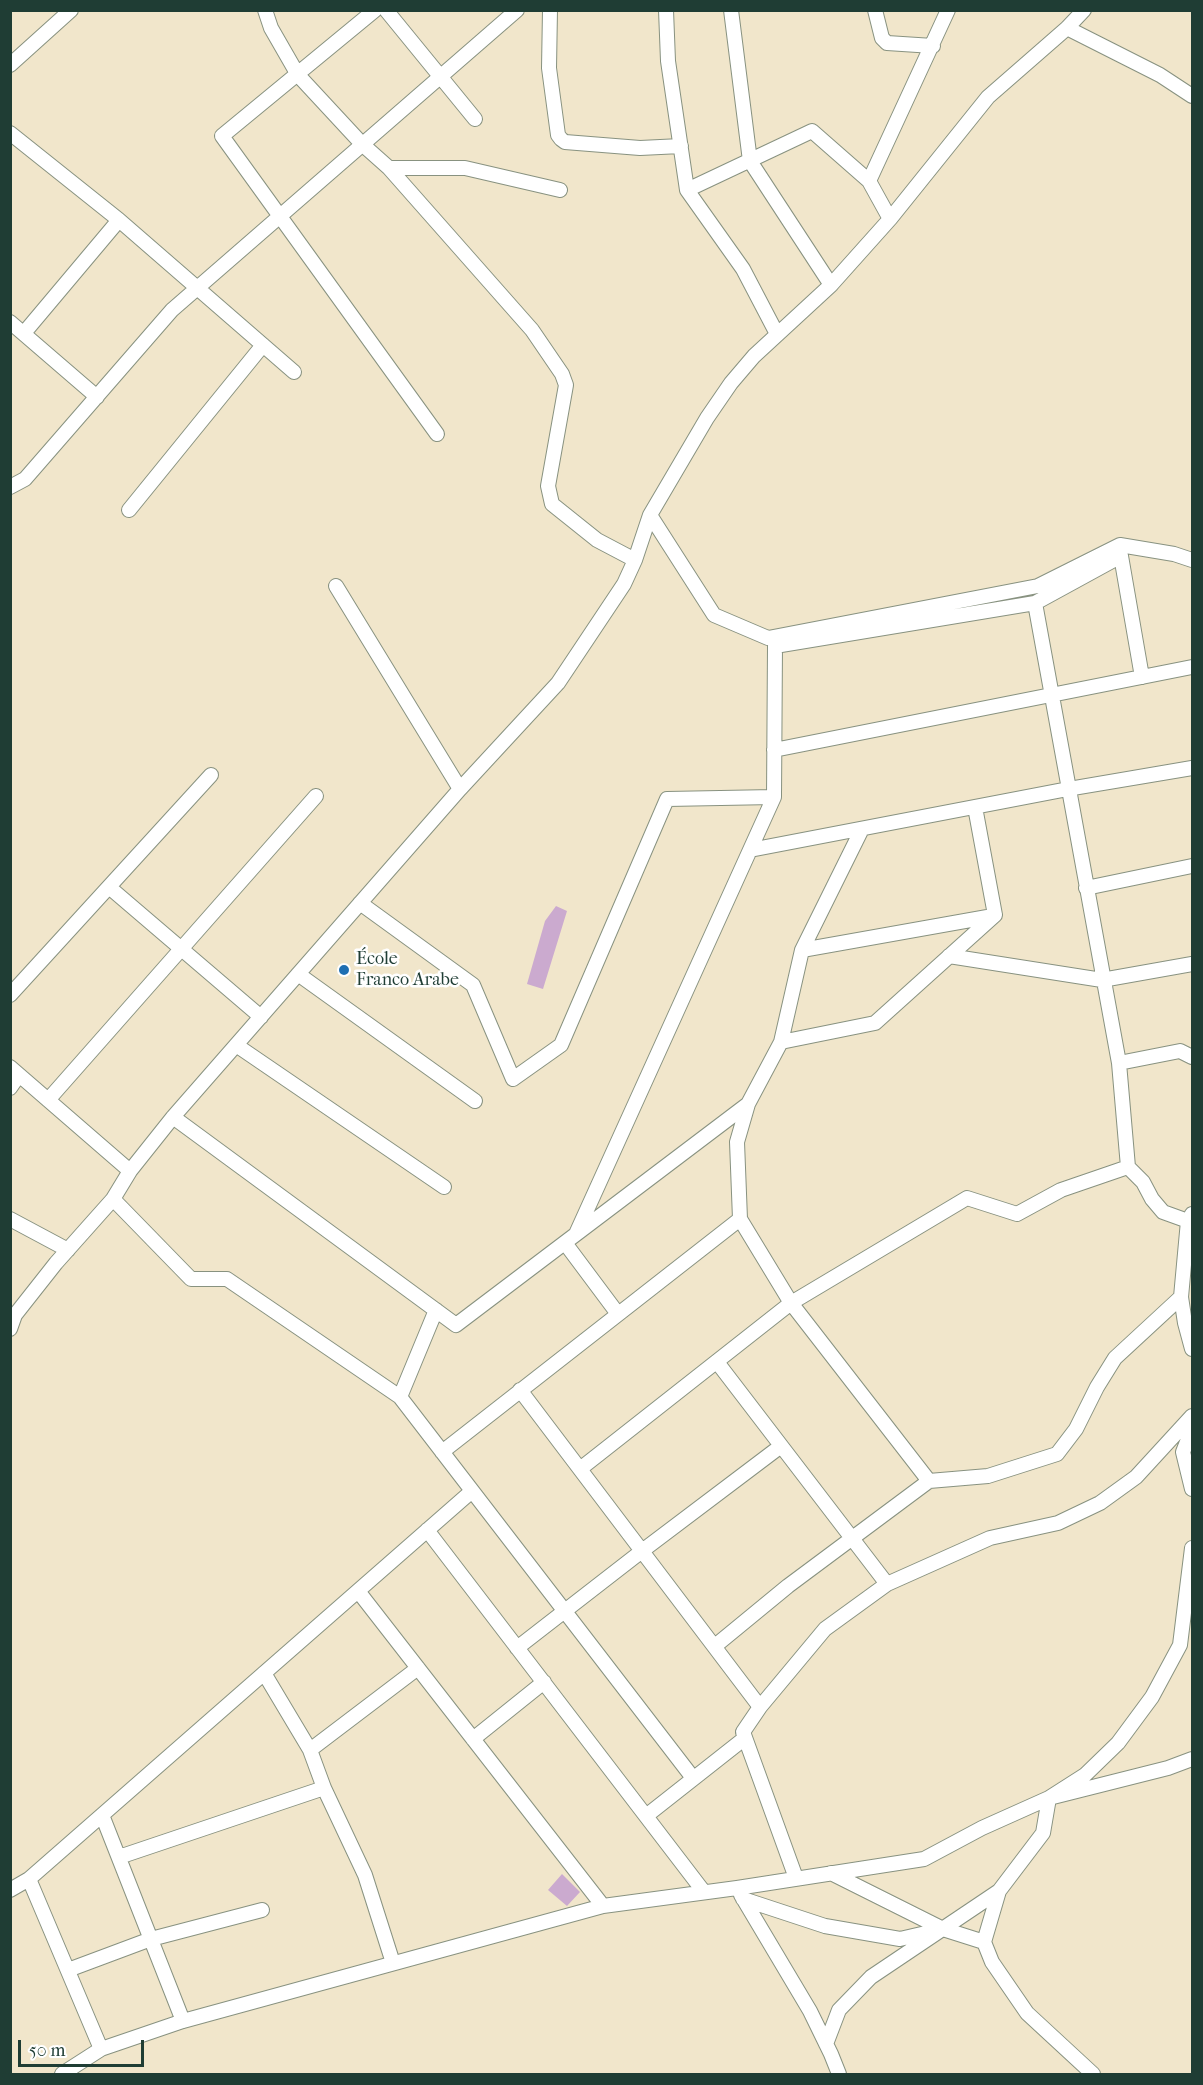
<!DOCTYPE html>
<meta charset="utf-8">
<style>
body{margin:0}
#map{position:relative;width:1203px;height:2085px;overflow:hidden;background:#f1e6cb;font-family:"IM FELL French Canon",serif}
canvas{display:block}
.frame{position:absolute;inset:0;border:12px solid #1f3d34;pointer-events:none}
.scale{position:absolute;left:18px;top:2040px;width:126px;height:27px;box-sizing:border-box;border:3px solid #1f3d34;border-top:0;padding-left:8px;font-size:18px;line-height:21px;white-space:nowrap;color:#1f3d34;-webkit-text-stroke:4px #fff;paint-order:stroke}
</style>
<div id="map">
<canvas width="1203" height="2085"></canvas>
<div class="frame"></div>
<div class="scale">50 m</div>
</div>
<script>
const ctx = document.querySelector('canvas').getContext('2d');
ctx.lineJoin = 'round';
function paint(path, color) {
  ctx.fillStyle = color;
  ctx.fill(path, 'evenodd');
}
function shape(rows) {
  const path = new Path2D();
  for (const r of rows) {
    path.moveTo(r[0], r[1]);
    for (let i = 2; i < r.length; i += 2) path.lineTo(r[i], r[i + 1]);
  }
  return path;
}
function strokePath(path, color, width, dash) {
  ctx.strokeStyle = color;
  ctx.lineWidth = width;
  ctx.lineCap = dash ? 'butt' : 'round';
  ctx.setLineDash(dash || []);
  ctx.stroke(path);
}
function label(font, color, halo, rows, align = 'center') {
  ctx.font = font + ' "IM FELL French Canon",serif';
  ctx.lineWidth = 5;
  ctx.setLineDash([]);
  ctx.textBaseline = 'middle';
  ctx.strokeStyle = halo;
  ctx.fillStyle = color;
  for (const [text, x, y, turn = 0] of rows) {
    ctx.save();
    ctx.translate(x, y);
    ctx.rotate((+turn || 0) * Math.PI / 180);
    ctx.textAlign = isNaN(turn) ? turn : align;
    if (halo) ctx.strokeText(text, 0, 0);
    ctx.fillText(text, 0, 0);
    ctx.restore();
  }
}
paint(shape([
 [556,906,567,911,543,989,527,984,545,921],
 [562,1874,580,1892,567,1906,548,1890]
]), '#cbaacf');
const minor = shape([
 [265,10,271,28,298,75,362,144,389,168,532,330,562,374,566,385,548,486,552,504,597,540,635,560],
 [375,10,222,136,437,434],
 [386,10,475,119],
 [550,10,549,68,558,135,561,139,565,142,640,148,681,146],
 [666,10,668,61,687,190,743,269,777,334],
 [731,10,750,161,831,285],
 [875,10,882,38,887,43,933,46],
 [1067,28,1160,75,1192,96],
 [10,65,71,10],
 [10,133,119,220,294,372],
 [389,168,465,168,560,190],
 [869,181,948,10],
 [687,190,812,131,869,181,890,219],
 [10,322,97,397],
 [24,333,119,220],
 [10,487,25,479,172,310,517,10],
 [129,510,263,345],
 [650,515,714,615,768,638,1038,586,1120,545,1174,554,1192,560],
 [336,586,460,789],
 [1035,603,1119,1063,1128,1167,1143,1182,1152,1199,1163,1212,1188,1221,1192,1221],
 [774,750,1192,667],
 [975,807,995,915],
 [750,850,1068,789,1192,768],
 [109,887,261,1017],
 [1086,888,1192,866],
 [360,903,473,985,513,1079,561,1045,667,799,774,797],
 [802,950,993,916],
 [949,956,1102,980,1192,964],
 [298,974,475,1101],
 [10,995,211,775],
 [781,1042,875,1023,995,915],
 [236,1045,444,1187],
 [1119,1063,1180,1051,1192,1057],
 [10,1067,130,1171],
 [10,1088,19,1075],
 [48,1100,316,796],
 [173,1117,456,1325,748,1104],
 [113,1199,191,1279,227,1279,400,1397,693,1778],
 [10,1219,68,1250],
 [576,1234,774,797,775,646,1035,603,1121,556,1142,677],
 [565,1243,618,1314],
 [1181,1297,1185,1323,1192,1349],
 [10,1329,15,1315,56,1263,113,1199,130,1171,173,1117,460,789,558,683,624,584,635,560,650,515,707,418,731,383,754,356,831,285,890,219,988,97,1067,28,1084,10],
 [717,1362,887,1584],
 [520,1390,760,1707],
 [400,1397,436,1310],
 [1192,1429,1183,1452,1192,1489],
 [442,1452,740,1219],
 [580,1469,791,1303,967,1198,1017,1214,1061,1190,1128,1167],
 [929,1481,988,1476,1057,1454,1076,1429,1097,1387,1115,1358,1181,1297,1188,1221,1192,1214],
 [427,1530,704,1892],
 [358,1591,603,1906],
 [715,1646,788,1586,929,1481,791,1303,740,1219,737,1142,748,1104,781,1042,802,950,862,829],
 [517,1648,642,1551,781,1446],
 [264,1673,310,1750,324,1788,365,1875,393,1963],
 [473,1739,544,1682],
 [310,1750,418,1668],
 [102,1815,183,2021],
 [646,1816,745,1738],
 [119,1857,324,1788],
 [831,1873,943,1929],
 [796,1878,743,1732,760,1707,825,1629,887,1584,990,1538,1058,1523,1100,1503,1136,1477,1192,1416],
 [29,1879,101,2049],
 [10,1890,29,1879,472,1491],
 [741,1895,810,2011,831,2054,839,2074],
 [743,1899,825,1926,900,1939,943,1929,984,1942],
 [68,1970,151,1939,262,1910],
 [826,2044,839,2010,871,1977,999,1891],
 [62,2074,101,2049,183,2021,603,1906,737,1888,924,1859,982,1828,1049,1798,1168,1768,1192,1759],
 [1093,2074,1027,2013,992,1962,984,1942,999,1891,1043,1833,1049,1798,1085,1775,1118,1743,1152,1697,1180,1645,1192,1548]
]);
strokePath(minor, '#889280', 16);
strokePath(minor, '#fff', 14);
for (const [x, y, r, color] of [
 [344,970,6,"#1f6fb2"]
]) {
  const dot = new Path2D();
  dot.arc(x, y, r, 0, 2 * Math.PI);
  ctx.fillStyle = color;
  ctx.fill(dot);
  strokePath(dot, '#fff', 2);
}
label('18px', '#1f3d34', '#fff', [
 ["École",356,960],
 ["Franco Arabe",356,981]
], 'left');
</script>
